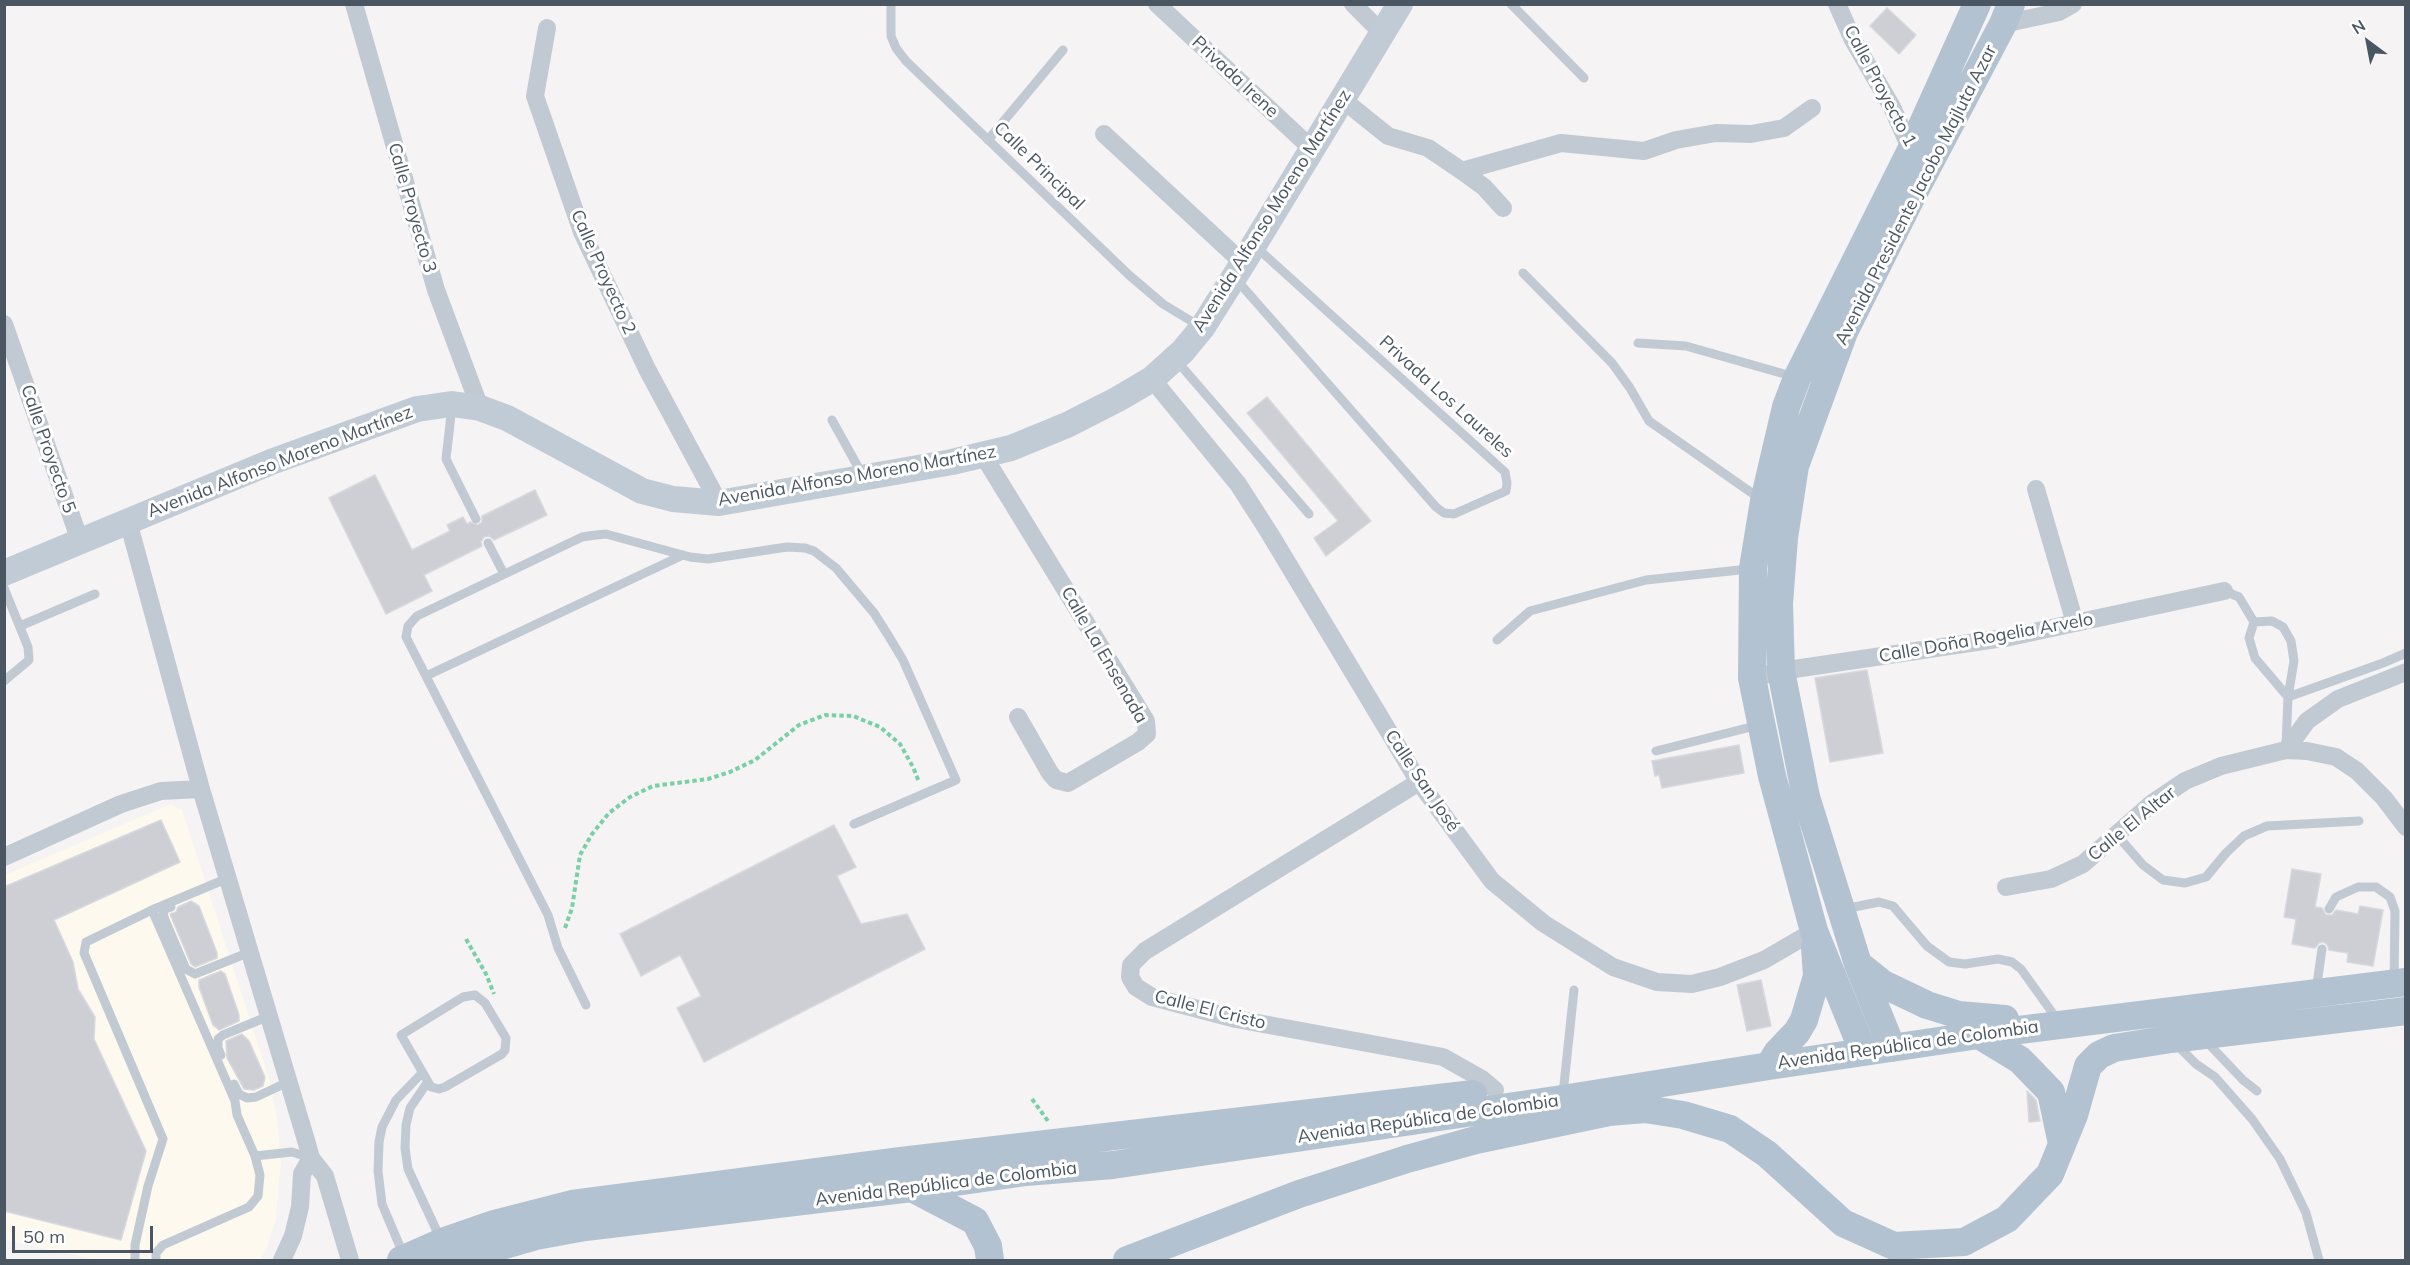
<!DOCTYPE html>
<meta charset="utf-8">
<style>
body{margin:0}
#map{position:relative;width:2410px;height:1265px;overflow:hidden;background:#f5f3f3;font-family:Mulish,sans-serif}
canvas{display:block}
.frame{position:absolute;inset:0;border:6px solid #4a5661;pointer-events:none}
.north{position:absolute;left:2338px;top:12px;width:60px;height:60px;-webkit-text-stroke:4px #fff;paint-order:stroke;rotate:328deg;font-size:16px;font-weight:700;line-height:24px;text-align:center;color:#4a5661}
.north::after{content:'';display:block;margin:auto;width:21px;height:27px;background:#4a5661;clip-path:polygon(50% 0,100% 100%,50% 72%,0 100%)}
.scale{position:absolute;left:12px;top:1226px;width:141px;height:27px;box-sizing:border-box;border:3px solid #4a5661;border-top:0;padding-left:8px;font-size:18px;line-height:21px;white-space:nowrap;color:#4a5661;-webkit-text-stroke:4px #fff;paint-order:stroke}
</style>
<div id="map">
<canvas width="2410" height="1265"></canvas>
<div class="frame"></div>
<div class="north">N</div>
<div class="scale">50 m</div>
</div>
<script>
const ctx = document.querySelector('canvas').getContext('2d');
ctx.lineJoin = 'round';
function paint(path, color) {
  ctx.fillStyle = color;
  ctx.fill(path, 'evenodd');
}
function shape(rows) {
  const path = new Path2D();
  for (const r of rows) {
    path.moveTo(r[0], r[1]);
    for (let i = 2; i < r.length; i += 2) path.lineTo(r[i], r[i + 1]);
  }
  return path;
}
function strokePath(path, color, width, dash) {
  ctx.strokeStyle = color;
  ctx.lineWidth = width;
  ctx.lineCap = dash ? 'butt' : 'round';
  ctx.setLineDash(dash || []);
  ctx.stroke(path);
}
function label(font, color, halo, rows, align = 'center') {
  ctx.font = font + ' Mulish,sans-serif';
  ctx.lineWidth = 6;
  ctx.setLineDash([]);
  ctx.textBaseline = 'middle';
  ctx.strokeStyle = halo;
  ctx.fillStyle = color;
  for (const [text, x, y, turn = 0] of rows) {
    ctx.save();
    ctx.translate(x, y);
    ctx.rotate((+turn || 0) * Math.PI / 180);
    ctx.textAlign = isNaN(turn) ? turn : align;
    if (halo) ctx.strokeText(text, 0, 0);
    ctx.fillText(text, 0, 0);
    ctx.restore();
  }
}
paint(shape([
 [171,804,182,810,269,1078,277,1117,281,1162,276,1218,268,1244,260,1260,97,1260,5,1240,5,875]
]), '#fdf9ef');
const building = shape([
 [1887,8,1916,35,1899,54,1870,26,1887,8],
 [1267,397,1371,521,1326,556,1314,538,1338,521,1247,413,1267,397],
 [375,475,412,550,450,531,447,525,463,517,467,524,470,522,478,525,482,522,482,516,535,490,547,515,494,540,489,536,484,537,481,542,482,546,424,575,432,591,386,614,329,498,375,475],
 [1867,670,1883,753,1830,762,1815,678,1867,670],
 [1739,745,1744,773,1662,788,1659,775,1655,776,1652,761,1739,745],
 [161,820,180,862,54,920,73,962,78,989,95,1017,94,1039,146,1151,121,1240,4,1211,4,887,161,820],
 [834,825,856,867,837,876,861,924,907,914,925,949,704,1062,677,1008,701,996,680,955,641,976,620,934,834,825],
 [2292,869,2321,874,2315,907,2322,908,2326,915,2332,915,2336,910,2358,914,2360,906,2383,910,2373,966,2347,962,2348,953,2329,950,2328,946,2324,942,2319,943,2315,948,2292,944,2296,919,2284,917,2292,869],
 [191,901,199,906,217,953,217,958,195,967,191,964,170,914,176,912,178,907,191,901],
 [221,971,225,974,239,1015,239,1021,219,1030,213,1025,199,987,199,980,221,971],
 [1761,980,1771,1026,1747,1031,1737,985,1761,980],
 [242,1034,249,1041,265,1077,263,1086,254,1090,244,1089,227,1058,226,1041,242,1034],
 [2027,1091,2036,1100,2040,1121,2029,1122,2027,1091]
]);
paint(building, '#cdcfd5');
strokePath(building, '#d7d9de', 1.5);
strokePath(shape([
 [565,928,572,908,580,855,592,834,609,813,630,797,653,786,708,779,730,772,755,760,799,725,825,715,853,716,880,727,900,744,913,767,919,782],
 [466,939,486,974,494,994],
 [1032,1099,1048,1121]
]), '#7ad0a6', 4, [4.5, 3]);
strokePath(shape([
 [891,4,891,36,896,48,906,61,1129,275,1163,304,1201,327],
 [1511,4,1584,78],
 [988,140,1063,50],
 [1523,273,1612,363,1630,388,1649,421,1759,498],
 [1235,278,1436,507,1444,513,1454,514,1506,491,1507,483,1505,472,1256,247],
 [1638,343,1686,346,1795,377],
 [1176,360,1309,514],
 [452,406,446,459,476,519],
 [832,420,863,476],
 [488,543,504,574],
 [4,588,28,647,29,660,4,681],
 [2224,591,2239,597,2254,622,2249,638,2255,658,2288,697,2286,745],
 [2254,622,2272,621,2283,627,2291,641,2294,661,2288,697],
 [20,626,95,594],
 [1497,640,1530,611,1646,580,1749,569],
 [426,676,683,555],
 [2288,697,2383,663,2406,653],
 [1656,751,1759,725],
 [2116,834,2143,865,2163,880,2185,883,2206,877,2226,853,2244,836,2267,826,2359,821],
 [171,907,165,909,163,914,165,920,186,969,195,974,250,952],
 [1844,909,1879,902,1893,906,1927,946,1949,962,1965,964,1998,959,2012,962,2021,969,2059,1022],
 [2329,909,2336,897,2358,887,2376,887,2390,897,2395,911,2394,980],
 [152,910,235,1101,237,1115,255,1156,260,1175,258,1196,249,1207,163,1245,156,1253,156,1260],
 [2316,991,2322,949],
 [475,995,485,1003,506,1038,505,1050,502,1054,445,1087,439,1089,431,1087,401,1035,463,997,475,995],
 [586,1005,558,948,548,915,406,637,408,626,417,616,582,537,596,535,606,534,690,557,708,559,787,547,805,548,814,551,836,568,874,613,888,635,903,660,956,780,854,824],
 [2205,1040,2243,1080,2257,1091],
 [2175,1043,2196,1064,2215,1077,2252,1119,2280,1159,2306,1213,2319,1260],
 [221,1055,218,1048,218,1039,223,1035,269,1016],
 [427,1083,410,1108,406,1125,405,1148,408,1169,441,1240],
 [234,1084,239,1094,247,1098,256,1097,288,1082],
 [1563,1094,1574,990],
 [255,1156,292,1152,311,1158],
 [404,1256,382,1204,378,1171,379,1142,382,1127,396,1100,422,1073],
 [135,1260,135,1245,148,1186,163,1139,84,953,86,942,152,910,228,878]
]), '#c1cad2', 9);
strokePath(shape([
 [354,4,436,290,480,408],
 [1157,4,1312,149],
 [1353,4,1382,33],
 [1837,4,1853,40,1892,107,1911,150,1916,152],
 [2003,24,2059,12,2073,4],
 [547,28,535,96,582,232,647,369,719,503],
 [1342,99,1388,136,1428,148,1462,171,1561,143,1644,151,1676,140,1716,133,1751,134,1784,128,1812,108],
 [1104,134,1243,263],
 [1462,171,1484,187,1503,208],
 [4,324,80,541],
 [1152,379,1238,484,1270,534,1419,782,1492,881,1543,923,1613,967,1657,982,1692,984,1720,977,1764,960,1814,931],
 [983,455,1146,721,1147,734,1138,742,1068,783,1056,780,1050,773,1018,717],
 [2036,489,2075,623],
 [128,521,201,789,308,1147,311,1158,325,1176,350,1260],
 [1752,678,1781,671,2010,637,2224,591],
 [2286,750,2307,721,2338,699,2406,672],
 [1419,782,1145,951,1131,965,1130,977,1136,987,1152,997,1236,1019,1443,1057,1482,1079,1495,1090],
 [4,857,121,804,161,791,201,789],
 [2006,887,2051,879,2083,864,2151,804,2185,781,2221,766,2286,750,2307,751,2336,757,2357,771,2384,798,2406,827],
 [282,1260,293,1236,300,1207,302,1174,311,1158]
]), '#c1cad2', 18);
strokePath(shape([
 [4,573,271,462,417,409,452,404,480,408,507,418,642,491,673,499,719,503,952,462,1011,448,1067,425,1118,399,1152,379,1183,351,1202,328,1243,263,1400,4]
]), '#c1cbd6', 26);
strokePath(shape([
 [1858,964,1883,984,1927,1005,1959,1015,2005,1019],
 [1979,1035,2020,1060,2051,1092,2062,1144],
 [1892,1048,1858,964,1806,797,1781,671,1779,604,1784,538,1795,466,1844,332,1911,198,2003,24,2011,4],
 [1863,1051,1814,931,1772,776,1752,678,1753,568,1764,501,1786,407,1797,378,1911,150,1977,4],
 [1769,1066,1777,1053,1797,1032,1804,1020,1817,976,1815,948],
 [912,1188,975,1221,988,1246,990,1260],
 [401,1260,442,1242,494,1224,572,1204,901,1161,1473,1094],
 [452,1260,536,1236,585,1227,912,1188,1026,1172,1113,1165,1562,1099,1769,1066,1979,1035,2406,982],
 [1127,1260,1299,1194,1407,1159,1476,1140,1609,1112,1645,1109,1683,1115,1730,1129,1767,1154,1843,1223,1894,1246,1964,1242,2007,1219,2050,1174,2074,1115,2088,1066,2099,1055,2114,1048,2171,1039,2406,1011]
]), '#b3c2d1', 28);
label('18px', '#4a5661', '#fff', [
 ["Privada Irene",1235,77,43],
 ["Calle Proyecto 1",1880,86,62],
 ["Calle Principal",1039,166,44],
 ["Avenida Presidente Jacobo Majluta Azar",1916,195,-63],
 ["Calle Proyecto 3",412,208,74],
 ["Avenida Alfonso Moreno Martínez",1272,211,-58],
 ["Calle Proyecto 2",603,272,66],
 ["Privada Los Laureles",1446,397,42],
 ["Calle Proyecto 5",48,449,71],
 ["Avenida Alfonso Moreno Martínez",280,462,-21],
 ["Avenida Alfonso Moreno Martínez",857,476,-10],
 ["Calle Doña Rogelia Arvelo",1986,638,-10],
 ["Calle La Ensenada",1104,655,60],
 ["Calle San José",1422,781,56],
 ["Calle El Altar",2132,824,-39],
 ["Calle El Cristo",1210,1010,14],
 ["Avenida República de Colombia",1908,1045,-8],
 ["Avenida República de Colombia",1428,1119,-8],
 ["Avenida República de Colombia",946,1184,-7]
]);
</script>
